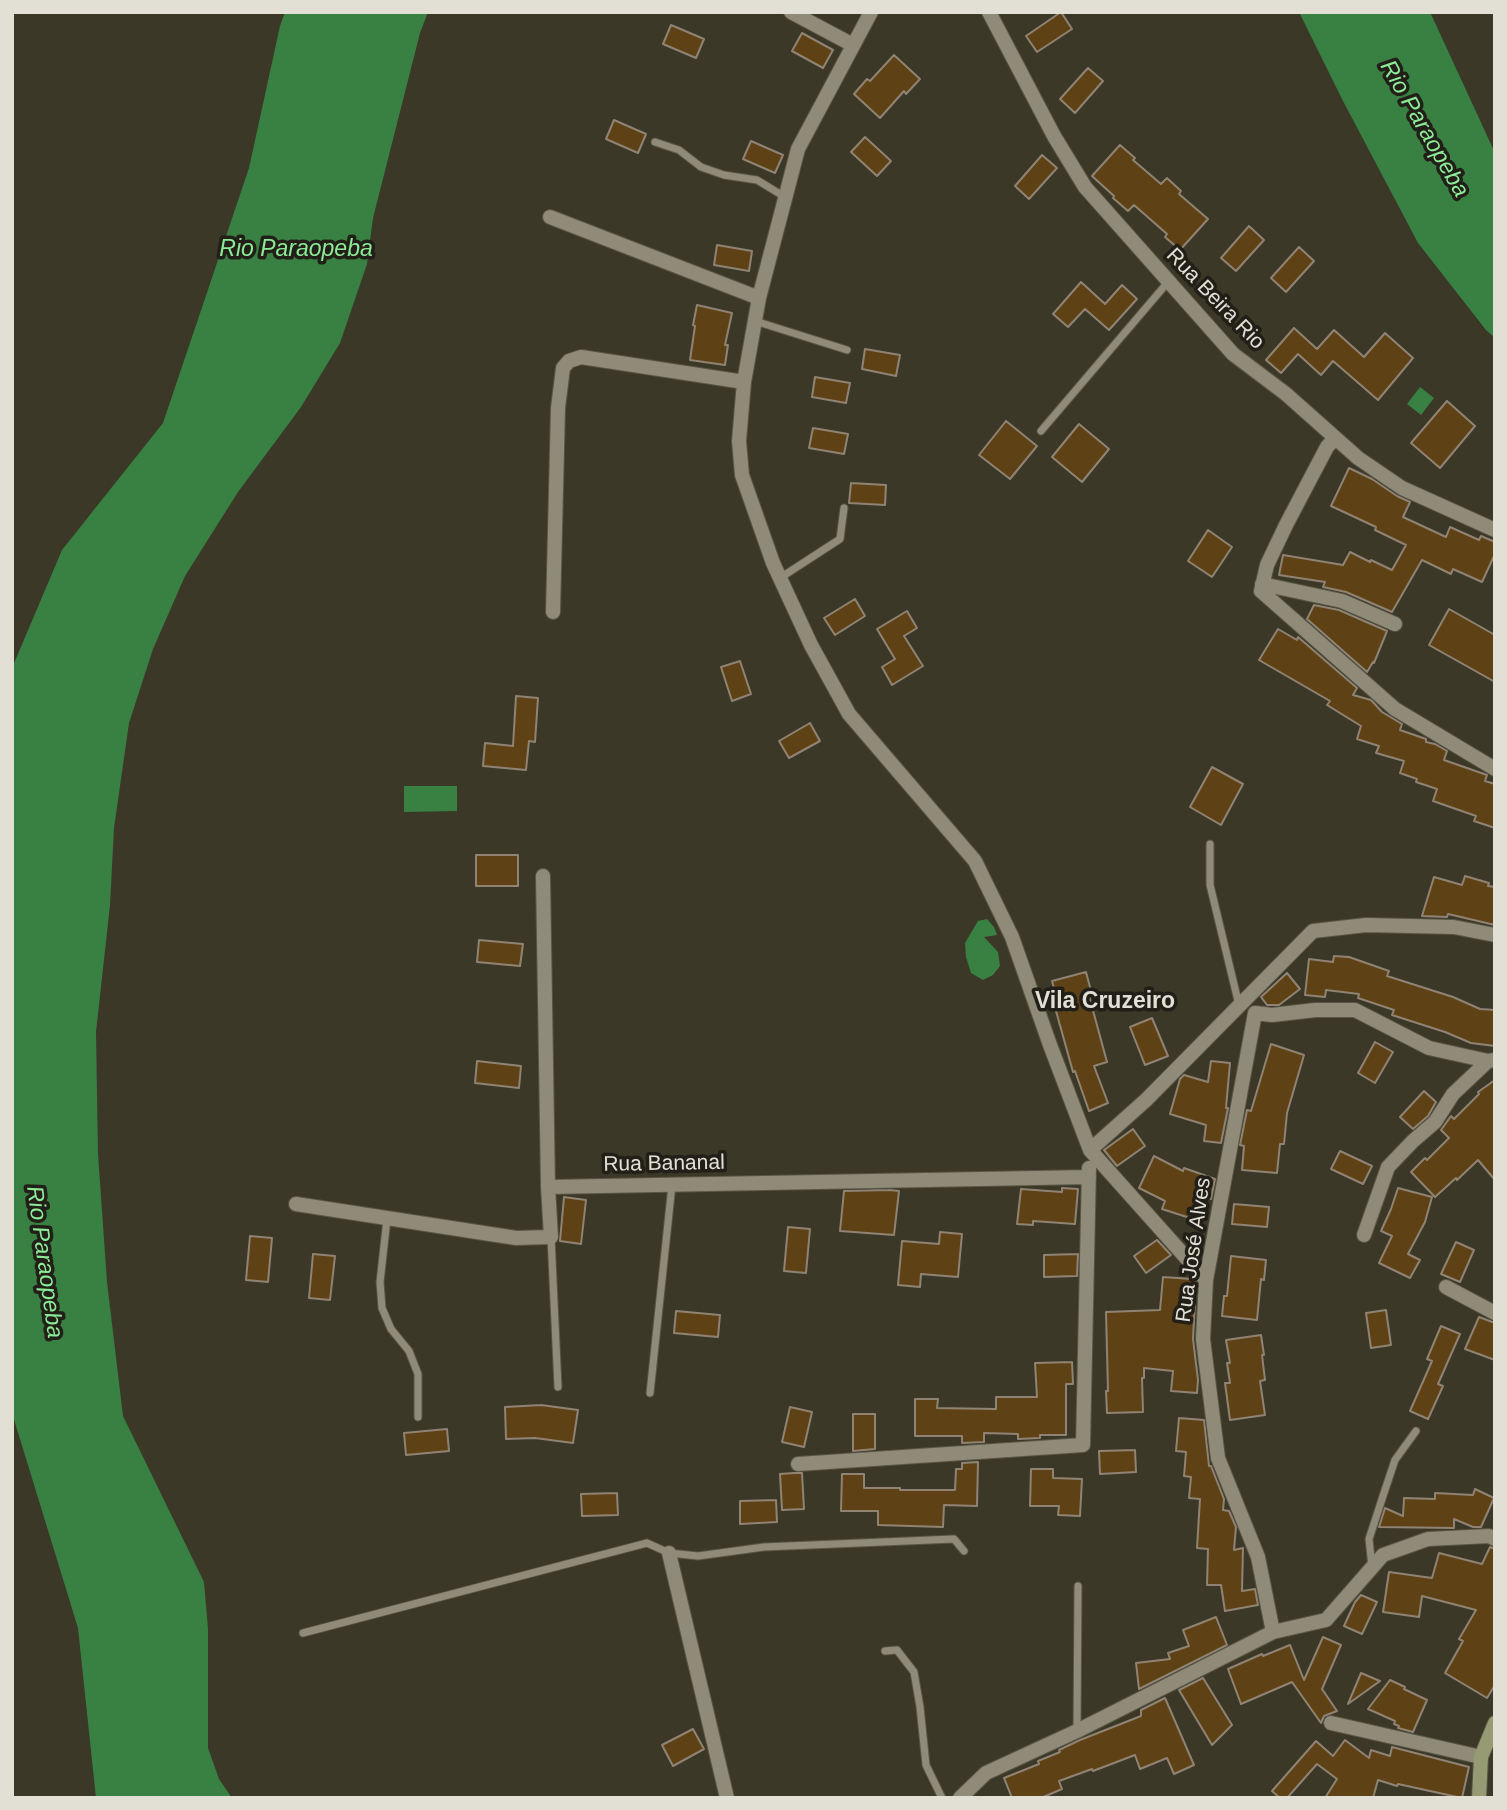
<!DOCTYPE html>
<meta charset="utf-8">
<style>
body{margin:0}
#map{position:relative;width:1507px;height:1810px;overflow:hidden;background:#3b3827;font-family:Helvetica,sans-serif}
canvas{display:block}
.frame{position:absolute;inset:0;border:14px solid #e2e0d5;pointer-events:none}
</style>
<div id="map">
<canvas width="1507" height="1810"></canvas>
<div class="frame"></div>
</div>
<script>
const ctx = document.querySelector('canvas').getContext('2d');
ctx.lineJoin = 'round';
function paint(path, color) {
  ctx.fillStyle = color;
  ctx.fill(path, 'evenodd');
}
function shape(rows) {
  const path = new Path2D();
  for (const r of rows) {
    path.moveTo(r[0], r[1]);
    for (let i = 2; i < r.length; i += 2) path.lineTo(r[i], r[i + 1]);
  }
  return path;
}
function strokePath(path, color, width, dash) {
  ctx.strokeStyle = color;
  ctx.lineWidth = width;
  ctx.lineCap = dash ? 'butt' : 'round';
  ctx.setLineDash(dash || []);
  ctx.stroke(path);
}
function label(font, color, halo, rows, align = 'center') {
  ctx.font = font + ' Helvetica,sans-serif';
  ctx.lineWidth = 7;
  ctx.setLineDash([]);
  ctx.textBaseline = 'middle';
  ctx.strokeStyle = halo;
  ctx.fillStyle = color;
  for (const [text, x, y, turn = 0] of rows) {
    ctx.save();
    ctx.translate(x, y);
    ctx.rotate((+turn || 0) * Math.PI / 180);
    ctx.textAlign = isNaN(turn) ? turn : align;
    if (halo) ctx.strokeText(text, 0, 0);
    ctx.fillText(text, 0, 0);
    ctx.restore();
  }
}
paint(shape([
 [285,12,428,12,420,33,373,218,367,264,340,343,301,407,238,492,185,576,153,649,129,723,114,828,110,905,96,1032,98,1154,107,1282,123,1416,204,1582,208,1629,208,1748,219,1779,232,1798,96,1798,78,1628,12,1413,12,668,62,550,163,423,249,168,280,26],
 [1299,12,1430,12,1495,153,1495,338,1486,330,1418,243,1343,101],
 [1420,387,1434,398,1421,415,1407,404],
 [404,786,457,786,457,811,404,812],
 [987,919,994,927,997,935,984,937,998,952,1000,966,993,975,983,980,971,973,966,957,965,943,978,921]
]), '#398043');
const building = shape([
 [1061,12,1072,29,1037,52,1026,36,1061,12],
 [671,25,704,39,696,58,663,44,671,25],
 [802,33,833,50,823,68,792,51,802,33],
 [894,55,920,79,906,94,904,91,880,118,854,94,867,79,870,81,894,55],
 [1088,68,1103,81,1075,113,1060,99,1088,68],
 [614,120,646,134,638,153,606,139,614,120],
 [865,137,891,161,877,176,851,152,865,137],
 [751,141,783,155,775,173,743,159,751,141],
 [1120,145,1135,158,1133,160,1161,184,1167,178,1181,191,1179,194,1208,219,1180,250,1165,237,1167,234,1134,205,1128,211,1113,198,1114,196,1092,176,1120,145],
 [1042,155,1057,168,1029,199,1015,186,1042,155],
 [1249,226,1264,240,1236,271,1221,258,1249,226],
 [717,245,752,251,749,271,714,265,717,245],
 [1299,247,1314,261,1286,292,1271,278,1299,247],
 [1081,282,1105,304,1122,285,1137,299,1109,330,1085,309,1068,327,1053,314,1081,282],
 [697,305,732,313,725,345,728,345,725,365,690,360,695,326,693,325,697,305],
 [1294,328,1317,349,1334,330,1364,357,1385,333,1413,358,1378,400,1333,361,1321,375,1298,354,1281,373,1266,360,1294,328],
 [865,349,900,355,896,376,862,369,865,349],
 [815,377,850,383,846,403,812,397,815,377],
 [1447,401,1475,426,1440,468,1411,443,1447,401],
 [1006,421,1037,446,1010,479,979,455,1006,421],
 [1079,424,1109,449,1082,482,1052,457,1079,424],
 [813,428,848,434,844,454,809,448,813,428],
 [1349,468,1372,479,1397,496,1410,502,1403,517,1446,537,1450,527,1479,540,1481,536,1495,542,1495,554,1482,582,1453,569,1451,574,1422,560,1392,612,1346,592,1323,587,1325,582,1279,575,1283,555,1343,565,1350,552,1370,562,1371,560,1392,570,1406,545,1375,530,1376,527,1331,506,1349,468],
 [851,483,886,485,885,505,849,503,851,483],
 [1208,530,1232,547,1212,577,1188,561,1208,530],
 [855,599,865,616,835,635,824,618,855,599],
 [1314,605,1339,610,1387,631,1374,663,1373,662,1367,672,1307,619,1314,605],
 [1449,609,1495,635,1495,682,1429,645,1449,609],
 [907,611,917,628,904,636,923,666,892,685,882,667,895,659,877,629,907,611],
 [1278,629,1297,640,1298,637,1357,688,1353,695,1371,700,1382,712,1402,724,1400,730,1426,739,1426,742,1435,744,1447,751,1444,760,1487,775,1485,781,1495,784,1495,828,1474,821,1476,816,1433,801,1437,789,1416,782,1417,779,1400,773,1404,761,1376,753,1379,746,1357,739,1361,726,1327,705,1330,701,1259,660,1278,629],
 [740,661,751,694,732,701,721,667,740,661],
 [516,696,538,698,535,742,529,741,526,770,483,766,485,743,513,746,516,696],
 [810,723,820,741,789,758,779,741,810,723],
 [1212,767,1243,784,1221,825,1190,807,1212,767],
 [476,855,518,855,518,886,476,886,476,855],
 [1465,876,1489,883,1488,886,1495,887,1495,925,1448,914,1447,917,1422,916,1434,877,1462,885,1465,876],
 [479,940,523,944,520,966,477,962,479,940],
 [1334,956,1349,957,1389,971,1387,976,1453,997,1480,1009,1495,1010,1495,1046,1471,1043,1445,1032,1392,1015,1394,1010,1358,998,1359,994,1326,990,1325,997,1305,995,1309,959,1333,962,1334,956],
 [1086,972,1091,991,1088,992,1107,1062,1094,1066,1108,1103,1089,1111,1075,1071,1073,1072,1056,1011,1060,1010,1052,981,1086,972],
 [1287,973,1300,989,1279,1005,1267,1005,1261,997,1287,973],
 [1152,1018,1168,1056,1145,1065,1130,1027,1152,1018],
 [1375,1042,1393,1052,1375,1083,1358,1073,1375,1042],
 [1271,1044,1304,1055,1287,1113,1284,1144,1280,1144,1277,1173,1242,1170,1244,1146,1240,1145,1247,1110,1251,1111,1271,1044],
 [477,1061,521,1066,519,1088,475,1083,477,1061],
 [1211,1061,1230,1063,1226,1108,1228,1108,1221,1143,1204,1141,1206,1125,1170,1114,1180,1079,1184,1075,1208,1082,1211,1061],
 [1495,1080,1495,1180,1478,1160,1457,1180,1456,1178,1435,1197,1411,1172,1425,1158,1427,1160,1449,1138,1441,1130,1451,1116,1454,1119,1479,1094,1478,1092,1495,1080],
 [1424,1091,1436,1102,1428,1116,1413,1129,1400,1117,1424,1091],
 [1133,1129,1145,1146,1117,1166,1104,1150,1133,1129],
 [1340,1151,1372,1166,1363,1184,1331,1169,1340,1151],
 [1154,1156,1183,1171,1184,1168,1215,1179,1211,1199,1204,1196,1196,1220,1162,1209,1165,1201,1139,1188,1154,1156],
 [1062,1188,1078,1189,1075,1224,1033,1221,1033,1225,1017,1224,1021,1189,1062,1192,1062,1188],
 [1398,1188,1432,1197,1425,1222,1408,1254,1420,1260,1410,1278,1379,1263,1392,1236,1381,1231,1391,1209,1398,1188],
 [889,1190,899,1191,894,1235,840,1231,844,1191,889,1190],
 [564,1197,586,1200,581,1244,560,1241,564,1197],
 [1234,1204,1269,1207,1267,1227,1232,1224,1234,1204],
 [788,1227,810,1229,806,1273,784,1271,788,1227],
 [940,1232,962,1234,958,1277,921,1274,920,1287,898,1285,902,1241,939,1244,940,1232],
 [250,1236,272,1238,268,1282,246,1280,250,1236],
 [1157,1240,1171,1255,1146,1273,1134,1256,1157,1240],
 [1456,1242,1474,1250,1460,1282,1441,1274,1456,1242],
 [313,1254,335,1256,330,1300,309,1298,313,1254],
 [1078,1254,1077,1276,1044,1277,1044,1255,1078,1254],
 [1231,1256,1266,1260,1264,1280,1261,1279,1257,1320,1222,1316,1224,1296,1227,1296,1231,1256],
 [1163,1277,1192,1279,1196,1283,1193,1339,1198,1380,1197,1393,1171,1391,1173,1371,1144,1368,1144,1378,1142,1378,1143,1412,1107,1413,1106,1391,1108,1391,1106,1312,1160,1310,1163,1277],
 [1386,1310,1391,1345,1371,1348,1366,1313,1386,1310],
 [676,1311,720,1315,718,1337,674,1333,676,1311],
 [1479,1317,1495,1323,1495,1360,1465,1349,1479,1317],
 [1441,1326,1460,1334,1438,1384,1443,1386,1428,1419,1410,1411,1432,1361,1427,1359,1441,1326],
 [1261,1335,1264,1355,1262,1355,1265,1380,1260,1381,1265,1415,1230,1420,1225,1383,1230,1383,1227,1363,1230,1363,1226,1340,1261,1335],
 [1072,1362,1073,1384,1066,1384,1066,1435,1040,1435,1040,1438,1018,1439,1018,1434,984,1433,984,1442,962,1443,962,1436,915,1436,915,1399,938,1399,937,1408,996,1409,996,1397,1037,1397,1035,1363,1072,1362],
 [541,1405,578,1410,573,1443,535,1438,506,1439,505,1407,541,1405],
 [790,1407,812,1412,804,1447,782,1442,790,1407],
 [853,1414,875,1414,875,1449,853,1451,853,1414],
 [1179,1418,1204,1420,1209,1466,1211,1466,1224,1499,1223,1510,1229,1511,1236,1527,1234,1550,1243,1548,1242,1591,1255,1589,1258,1605,1225,1611,1221,1585,1207,1585,1208,1549,1197,1548,1200,1499,1189,1498,1191,1477,1184,1476,1186,1452,1176,1451,1179,1418],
 [447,1429,449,1451,406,1455,404,1433,447,1429],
 [1135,1450,1136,1472,1100,1474,1099,1451,1135,1450],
 [978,1462,977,1506,944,1505,943,1527,878,1525,878,1511,841,1511,842,1474,864,1474,864,1488,900,1488,900,1490,955,1490,956,1469,962,1469,962,1463,978,1462],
 [1031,1469,1053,1469,1053,1478,1082,1479,1080,1516,1058,1515,1059,1506,1030,1506,1031,1469],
 [794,1473,802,1473,804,1509,782,1510,780,1474,794,1473],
 [1475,1489,1494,1498,1481,1527,1473,1527,1454,1519,1454,1528,1379,1527,1385,1508,1403,1516,1404,1498,1435,1499,1435,1493,1473,1495,1475,1489],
 [617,1493,618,1515,582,1516,581,1494,617,1493],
 [776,1500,777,1522,740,1524,740,1501,776,1500],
 [1490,1547,1495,1549,1495,1685,1487,1698,1445,1673,1463,1641,1459,1639,1476,1610,1422,1596,1419,1617,1383,1612,1389,1572,1432,1578,1439,1553,1482,1564,1490,1547],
 [1361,1595,1377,1602,1362,1634,1344,1626,1355,1602,1361,1595],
 [1216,1617,1227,1645,1139,1689,1136,1663,1170,1659,1168,1653,1189,1646,1183,1630,1216,1617],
 [1323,1637,1341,1645,1322,1689,1337,1711,1324,1716,1321,1723,1292,1682,1241,1704,1228,1669,1262,1654,1263,1656,1290,1645,1304,1680,1323,1637],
 [1361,1673,1380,1681,1348,1704,1361,1673],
 [1203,1678,1232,1725,1212,1745,1179,1690,1203,1678],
 [1390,1680,1405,1687,1404,1689,1427,1700,1413,1732,1398,1728,1399,1726,1394,1724,1395,1721,1368,1709,1390,1680],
 [1165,1698,1194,1765,1174,1774,1167,1758,1140,1769,1135,1755,1093,1771,1092,1769,1059,1781,1062,1789,1041,1798,1012,1798,1004,1778,1039,1764,1038,1761,1060,1752,1059,1750,1080,1740,1141,1716,1141,1710,1165,1698],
 [693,1729,704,1749,673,1766,662,1745,693,1729],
 [1345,1740,1369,1758,1371,1750,1390,1756,1392,1747,1469,1767,1462,1798,1398,1784,1397,1786,1378,1780,1373,1798,1325,1798,1337,1779,1317,1764,1287,1798,1280,1798,1272,1791,1316,1741,1333,1756,1345,1740]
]);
paint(building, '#5e4216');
strokePath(building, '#908373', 2);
const lane = shape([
 [655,142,679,150,701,167,724,175,757,180,785,197],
 [755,321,847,350],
 [1041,431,1168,282],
 [780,578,840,539,844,508],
 [1210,844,1210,885,1239,1005],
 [387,1219,380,1282,382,1308,391,1329,409,1351,418,1374,418,1417],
 [551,1237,558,1387],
 [650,1393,672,1185],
 [1372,1567,1369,1539,1383,1496,1395,1460,1416,1431],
 [303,1633,647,1543,669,1553,698,1556,764,1547,954,1539,964,1551],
 [885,1651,897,1650,914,1672,920,1707,926,1765,942,1798],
 [1077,1731,1078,1586]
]);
const street = shape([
 [791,12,853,45],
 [871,12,798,149,759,298,744,382,739,441,742,475,773,563,811,645,849,714,975,861,1012,937,1050,1045,1090,1150,1206,1280],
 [989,12,1054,136,1085,187,1233,354,1286,394,1358,458,1402,488,1495,530],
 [550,217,759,298],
 [1335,438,1327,447,1286,525,1267,565,1261,591,1395,709,1495,769],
 [1262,584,1342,601,1395,624],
 [553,612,558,408,563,368,569,361,581,357,744,382],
 [543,876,548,1187],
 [1090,1150,1146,1100,1313,931,1366,925,1454,927,1495,935],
 [296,1204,516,1238,551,1237,548,1187,1089,1177],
 [1364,1235,1388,1167,1413,1141,1435,1122,1453,1094,1488,1061],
 [1446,1287,1495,1313],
 [798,1464,1083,1445,1089,1168],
 [669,1553,727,1798],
 [1273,1632,1326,1620,1383,1555,1428,1539,1489,1536,1495,1539],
 [1331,1723,1481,1757],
 [960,1798,986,1773,1077,1731,1273,1632,1258,1557,1218,1458,1203,1339,1206,1280,1255,1013,1272,1015,1315,1010,1355,1010,1429,1048,1488,1061,1495,1060]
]);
const secondary = shape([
 [1479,1798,1481,1757,1495,1723]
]);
strokePath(lane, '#585546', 9);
strokePath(street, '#585546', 16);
strokePath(secondary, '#585546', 16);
strokePath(lane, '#8f8b78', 7);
strokePath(street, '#8f8b78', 14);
strokePath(secondary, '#969b74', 14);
label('21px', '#e2e0d5', '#211f17', [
 ["Rua Beira Rio",1215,299,46],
 ["Rua Bananal",664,1164,-1],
 ["Rua José Alves",1194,1250,-82]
]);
label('italic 23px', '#8ceb96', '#211f17', [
 ["Rio Paraopeba",1424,129,60],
 ["Rio Paraopeba",296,250],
 ["Rio Paraopeba",44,1262,82]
]);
label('bold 23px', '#e2e0d5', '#211f17', [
 ["Vila Cruzeiro",1105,1002]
]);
</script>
